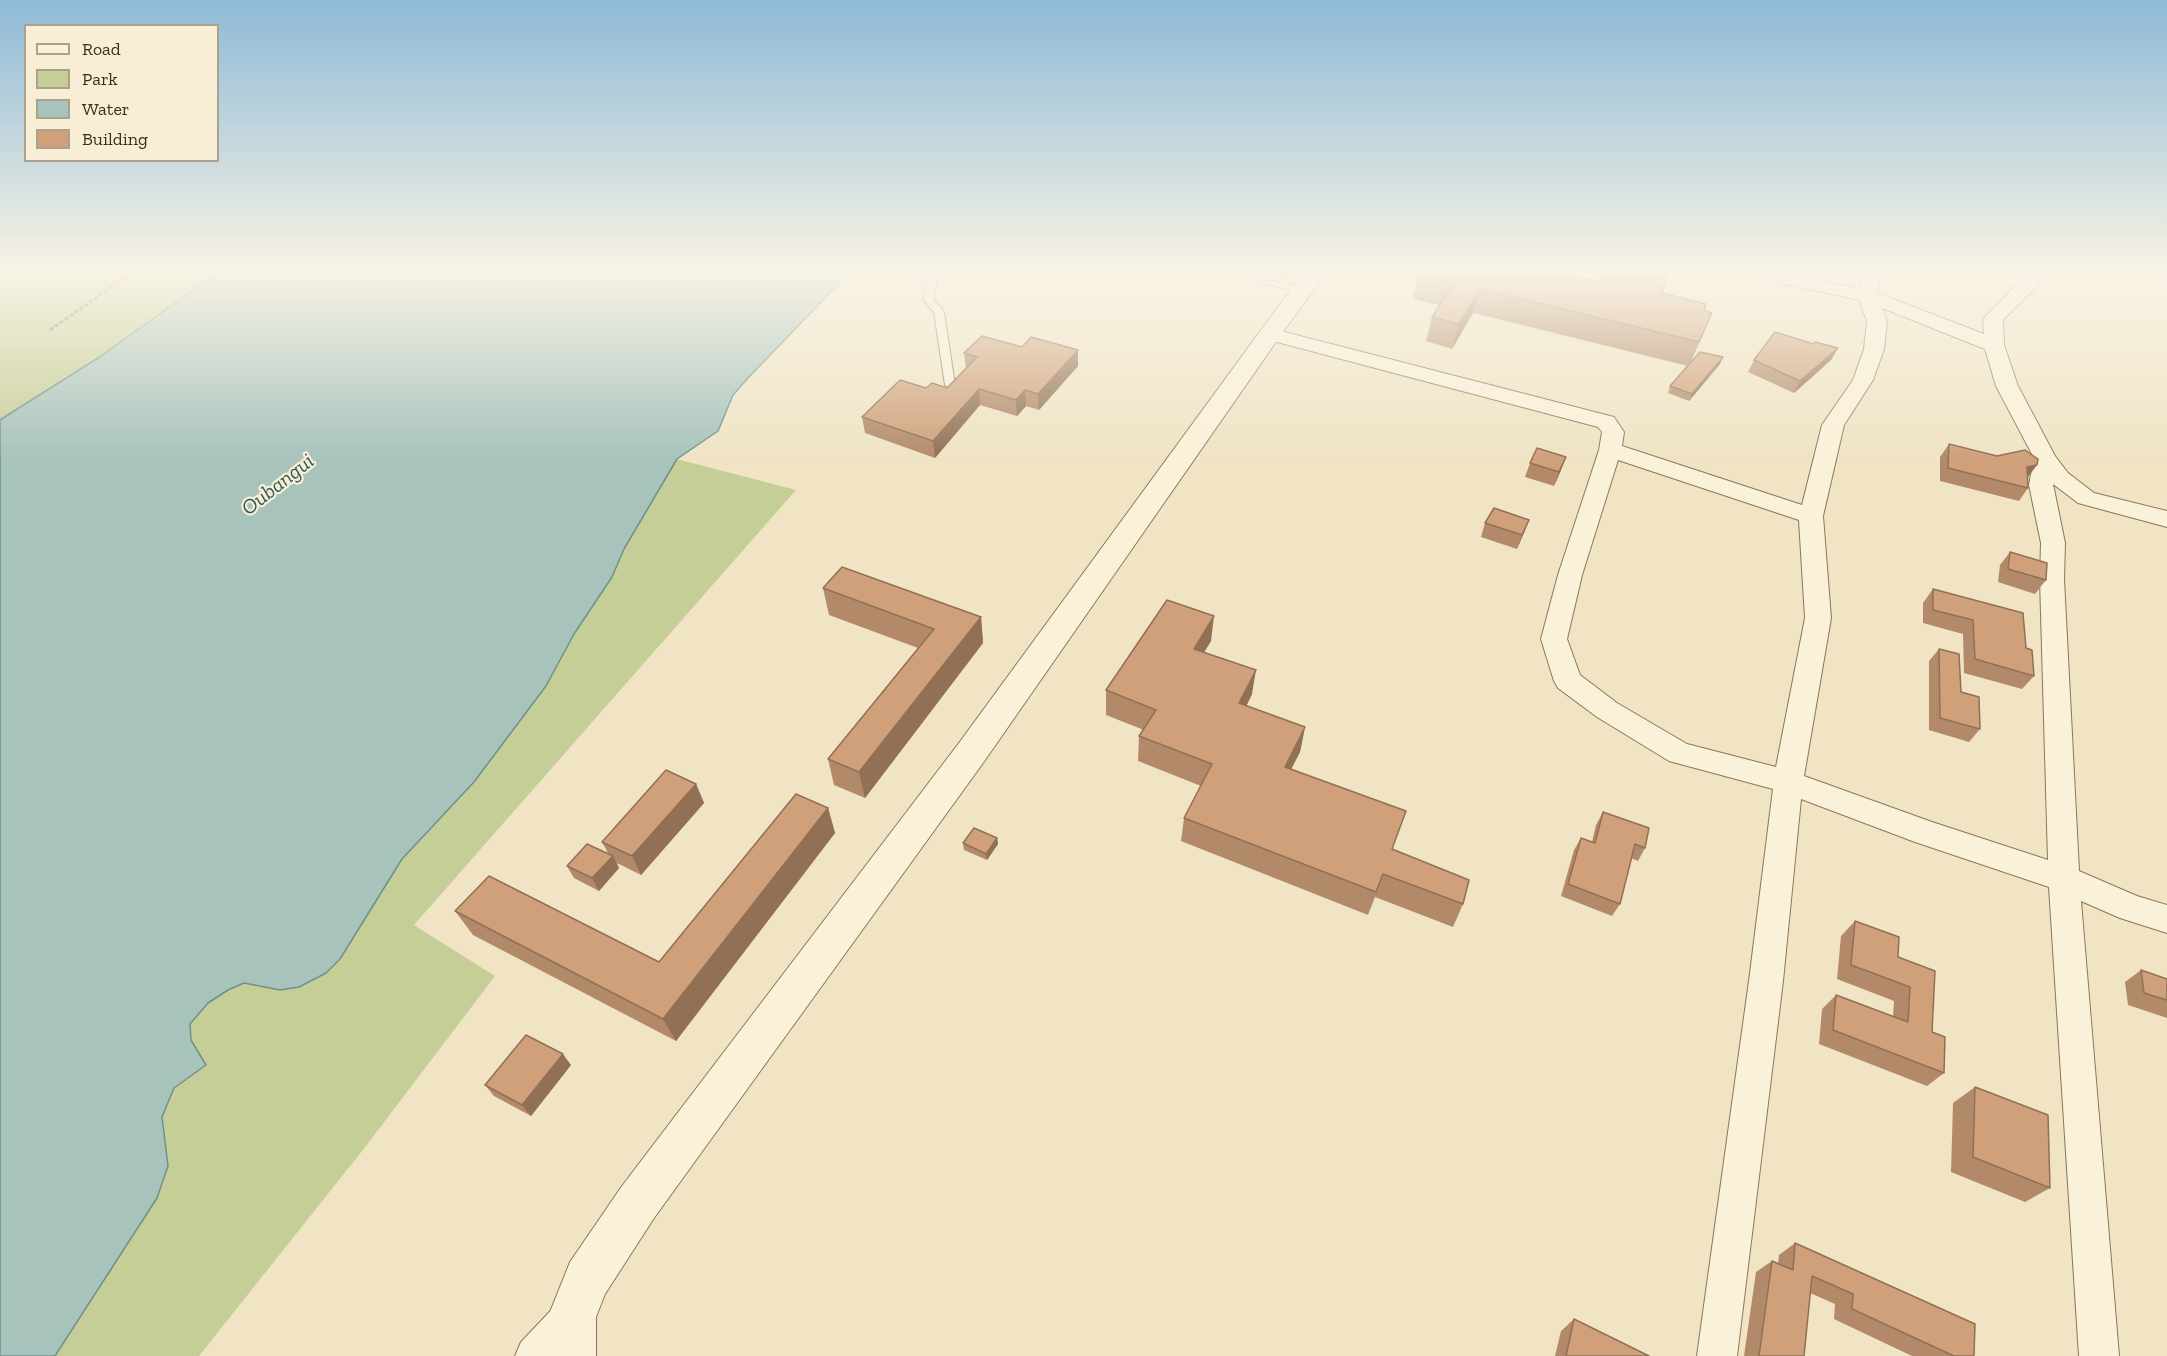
<!DOCTYPE html>
<style>
body{margin:0}
#map{position:relative;width:2167px;height:1356px;overflow:hidden;background:#f0e4c5;font-family:"Zilla Slab",serif}
canvas{display:block}
.legend{position:absolute;left:24px;top:24px;width:195px;height:138px;box-sizing:border-box;background:#f7eed5;border:2px solid #aca18c;margin:0;padding:8px 10px;list-style:none;font-size:18px;color:#3b2d1f}
.legend li{display:flex;align-items:center;gap:12px;height:30px}
.legend b{width:30px;border:2px solid #aca18c}
</style>
<div id="map">
<canvas width="2167" height="1356"></canvas>
<ul class="legend">
<li><b style="height:8px;background:#faf1d9"></b>Road</li>
<li><b style="height:16px;background:#c6ce98"></b>Park</li>
<li><b style="height:16px;background:#a7c3bc"></b>Water</li>
<li><b style="height:16px;background:#cfa07a"></b>Building</li>
</ul>
</div>
<script>
const ctx = document.querySelector('canvas').getContext('2d');
ctx.lineJoin = 'round';
function paint(path, color) {
  ctx.fillStyle = color;
  ctx.fill(path, 'evenodd');
}
function shape(rows) {
  const path = new Path2D();
  for (const r of rows) {
    path.moveTo(r[0], r[1]);
    for (let i = 2; i < r.length; i += 2) path.lineTo(r[i], r[i + 1]);
  }
  return path;
}
function strokePath(path, color, width, dash) {
  ctx.strokeStyle = color;
  ctx.lineWidth = width;
  ctx.lineCap = dash ? 'butt' : 'round';
  ctx.setLineDash(dash || []);
  ctx.stroke(path);
}
function label(font, color, halo, rows, align = 'center') {
  ctx.font = font + ' "Zilla Slab",serif';
  ctx.lineWidth = 4.5;
  ctx.setLineDash([]);
  ctx.textBaseline = 'middle';
  ctx.strokeStyle = halo;
  ctx.fillStyle = color;
  for (const [text, x, y, turn = 0] of rows) {
    ctx.save();
    ctx.translate(x, y);
    ctx.rotate((+turn || 0) * Math.PI / 180);
    ctx.textAlign = isNaN(turn) ? turn : align;
    if (halo) ctx.strokeText(text, 0, 0);
    ctx.fillText(text, 0, 0);
    ctx.restore();
  }
}
paint(shape([
 [0,270,221,270,101,356,0,420],
 [677,459,796,490,414,925,495,976,366,1146,199,1356,55,1356,157,1198,168,1166,162,1117,174,1088,206,1065,191,1040,190,1024,208,1003,228,990,244,983,261,987,375,903,402,859,474,782,546,686,574,634,612,577,624,549]
]), '#c6ce98');
const water = shape([
 [221,270,852,270,749,377,733,395,718,431,677,459,624,549,612,577,574,634,546,686,474,782,402,859,340,959,326,973,299,987,280,990,244,983,228,990,208,1003,190,1024,191,1040,206,1065,174,1088,162,1117,168,1166,157,1198,55,1356,0,1356,0,420,101,356,221,270]
]);
paint(water, '#a7c3bc');
strokePath(water, '#6d928a', 1.5);
const service = shape([
 [930,270,940,270,933,299,944,312,955,385,950,388,945,385,934,312,923,299,930,270],
 [1213,270,1229,270,1307,290,1302,293,1213,270]
]);
const minor = shape([
 [1739,270,1773,270,1859,289,1864,270,1882,270,1877,293,1984,334,1983,319,2020,281,2023,270,2041,270,2036,287,2003,320,2004,345,2018,386,2055,456,2068,473,2094,493,2167,511,2167,527,2078,503,2053,484,2065,543,2064,579,2079,871,2137,896,2167,905,2167,933,2120,918,2081,901,2119,1356,2079,1356,2049,887,1915,842,1801,799,1783,981,1737,1356,1697,1356,1749,981,1773,789,1669,761,1597,717,1558,688,1554,681,1541,639,1558,575,1599,450,1602,432,1598,427,1262,338,1259,334,1262,330,1269,328,1614,417,1624,432,1622,446,1802,505,1822,425,1853,380,1864,349,1867,321,1859,300,1741,274,1739,270],
 [1882,308,1985,349,1996,386,2034,458,2029,485,2041,543,2040,579,2048,860,1932,822,1804,776,1831,618,1823,516,1844,425,1873,380,1884,349,1887,321,1882,308],
 [1618,460,1799,520,1805,618,1776,767,1687,744,1617,703,1580,675,1567,639,1582,575,1618,460],
 [571,1298,585,1304,591,1318,585,1332,563,1356,515,1356,521,1342,557,1304,571,1298]
]);
const tertiary = shape([
 [1305,270,1328,270,1278,339,983,763,654,1218,605,1294,596,1317,596,1356,546,1356,548,1317,570,1262,622,1186,959,743,1305,270]
]);
strokePath(service, '#8b765a', 2);
strokePath(minor, '#8b765a', 2);
strokePath(tertiary, '#8b765a', 2);
strokePath(shape([
 [50,330,136,270]
]), '#8b765a', 3, [4, 2]);
paint(service, '#faf1d9');
paint(minor, '#faf1d9');
paint(tertiary, '#faf1d9');
paint(shape([
 [1242,270,1291,270,1283,280],
 [1388,270,1406,270,1404,274],
 [1418,274,1600,282,1662,293,1704,310,1712,313,1690,364,1720,364,1689,401,1668,393,1670,386,1688,366,1473,313,1452,349,1426,341,1432,317,1439,305,1413,299],
 [1814,344,1838,348,1831,360,1794,393,1748,372,1754,360],
 [1022,347,1078,350,1078,366,1039,410,1026,406,1017,416,980,405,935,458,865,433,862,417,926,388,947,388,966,369,964,353],
 [1949,444,2028,478,2028,488,2019,501,1940,481,1940,457],
 [1530,463,1561,470,1554,486,1525,477],
 [1529,520,1517,549,1481,537,1485,523],
 [2010,552,2046,580,2035,594,1998,582,2000,565],
 [823,588,981,617,983,643,865,798,834,785,828,759,918,648,829,615],
 [1933,589,2026,648,2034,676,2022,689,1964,673,1963,634,1923,623,1923,603],
 [1211,641,1204,652,1252,694,1246,706,1305,727,1300,752,1291,769,1463,904,1453,927,1375,897,1368,915,1181,841,1184,818,1201,786,1138,761,1139,736,1144,730,1106,715,1106,690],
 [1939,649,1980,729,1969,742,1929,730,1929,661],
 [696,784,704,803,641,875,617,863,619,868,599,891,574,878,567,866,608,853,602,842],
 [828,808,835,833,676,1041,473,935,455,911,659,962],
 [1603,812,1645,848,1638,861,1631,858,1620,904,1612,916,1561,896,1574,850,1581,838,1592,842,1596,825],
 [997,838,998,844,987,860,964,850,963,843],
 [1855,921,1898,957,1932,1032,1944,1073,1927,1086,1819,1044,1822,1009,1836,995,1893,1017,1894,1001,1837,979,1841,936],
 [2141,970,2167,979,2167,1018,2128,1005,2125,982],
 [571,1065,531,1116,494,1096,485,1085],
 [1975,1087,2050,1188,2025,1202,1951,1172,1953,1103],
 [1795,1243,1974,1356,1912,1356,1834,1319,1835,1304,1810,1293,1804,1356,1744,1356,1756,1272,1772,1261,1778,1264,1779,1255],
 [1574,1319,1649,1356,1555,1356,1561,1331]
]), '#b28a69');
paint(shape([
 [1284,270,1291,270,1283,280],
 [1480,289,1473,313,1452,349,1459,324],
 [1838,348,1831,360,1794,393,1800,381],
 [1078,350,1078,366,1039,410,1038,394],
 [1723,357,1720,364,1689,401,1692,394],
 [979,389,980,405,935,458,933,441],
 [1025,390,1026,406,1017,416,1016,400],
 [1566,457,1561,470,1554,486,1559,472],
 [2037,465,2028,477,2027,467],
 [1529,520,1524,533,1517,549,1522,535],
 [1214,616,1211,641,1191,674,1194,649],
 [981,617,983,643,865,798,859,772],
 [1256,670,1252,694,1236,728,1239,703],
 [1305,727,1300,752,1280,791,1285,767],
 [696,784,704,803,641,875,632,856],
 [828,808,835,833,676,1041,663,1019],
 [997,838,998,844,987,860,986,854],
 [613,856,619,868,599,891,592,878],
 [563,1054,571,1065,531,1116,522,1105]
]), '#917055');
const building = shape([
 [1421,270,1546,270,1600,282,1605,270,1669,270,1662,293,1706,304,1704,310,1712,313,1699,342,1480,289,1459,324,1432,317,1454,283,1418,274,1421,270],
 [1775,332,1814,344,1815,342,1838,348,1800,381,1754,360,1775,332],
 [982,336,1022,347,1031,337,1078,350,1038,394,1025,390,1016,400,979,389,933,441,862,417,900,380,926,388,932,383,947,388,977,357,964,353,982,336],
 [1700,352,1723,357,1692,394,1670,386,1700,352],
 [1949,444,1997,456,2025,450,2038,459,2037,465,2027,467,2028,488,1948,468,1949,444],
 [1537,448,1566,457,1559,472,1530,463,1537,448],
 [1494,508,1529,520,1522,535,1485,523,1494,508],
 [2010,552,2047,563,2046,580,2008,569,2010,552],
 [842,567,981,617,859,772,828,759,934,629,823,588,842,567],
 [1933,589,2023,613,2026,648,2032,650,2034,676,1975,659,1973,620,1933,610,1933,589],
 [1167,600,1214,616,1194,649,1256,670,1239,703,1305,727,1285,767,1406,811,1392,849,1469,880,1463,904,1383,874,1376,892,1184,818,1212,764,1139,736,1156,710,1106,690,1167,600],
 [1939,649,1959,654,1961,692,1979,697,1980,729,1940,718,1939,649],
 [666,770,696,784,632,856,602,842,666,770],
 [796,794,828,808,663,1019,455,911,489,876,659,962,796,794],
 [1603,812,1649,828,1645,848,1635,844,1620,904,1568,884,1581,838,1595,843,1603,812],
 [974,828,997,838,986,854,963,843,974,828],
 [587,844,613,856,592,878,567,866,587,844],
 [1855,921,1899,937,1898,957,1935,971,1932,1032,1945,1037,1944,1073,1833,1030,1836,995,1908,1022,1910,987,1851,965,1855,921],
 [2141,970,2167,979,2167,1000,2144,993,2141,970],
 [526,1035,563,1054,522,1105,485,1085,526,1035],
 [1975,1087,2048,1115,2050,1188,1973,1157,1975,1087],
 [1795,1243,1975,1324,1974,1356,1954,1356,1852,1309,1853,1294,1812,1276,1804,1356,1759,1356,1772,1261,1793,1270,1795,1243],
 [1574,1319,1649,1356,1566,1356,1574,1319]
]);
paint(building, '#cfa07a');
strokePath(building, '#917055', 1.5);
const sky = ctx.createLinearGradient(0, 0, 0, 460);
sky.addColorStop(0, '#8ebad6');
sky.addColorStop(0.59, '#f8f3e5');
sky.addColorStop(1, '#f8f3e500');
ctx.fillStyle = sky;
ctx.fillRect(0, 0, 2167, 460);
label('italic 21px', '#2e5b5a', '#f7eed5', [
 ["Oubangui",278,485,-38]
]);
</script>
